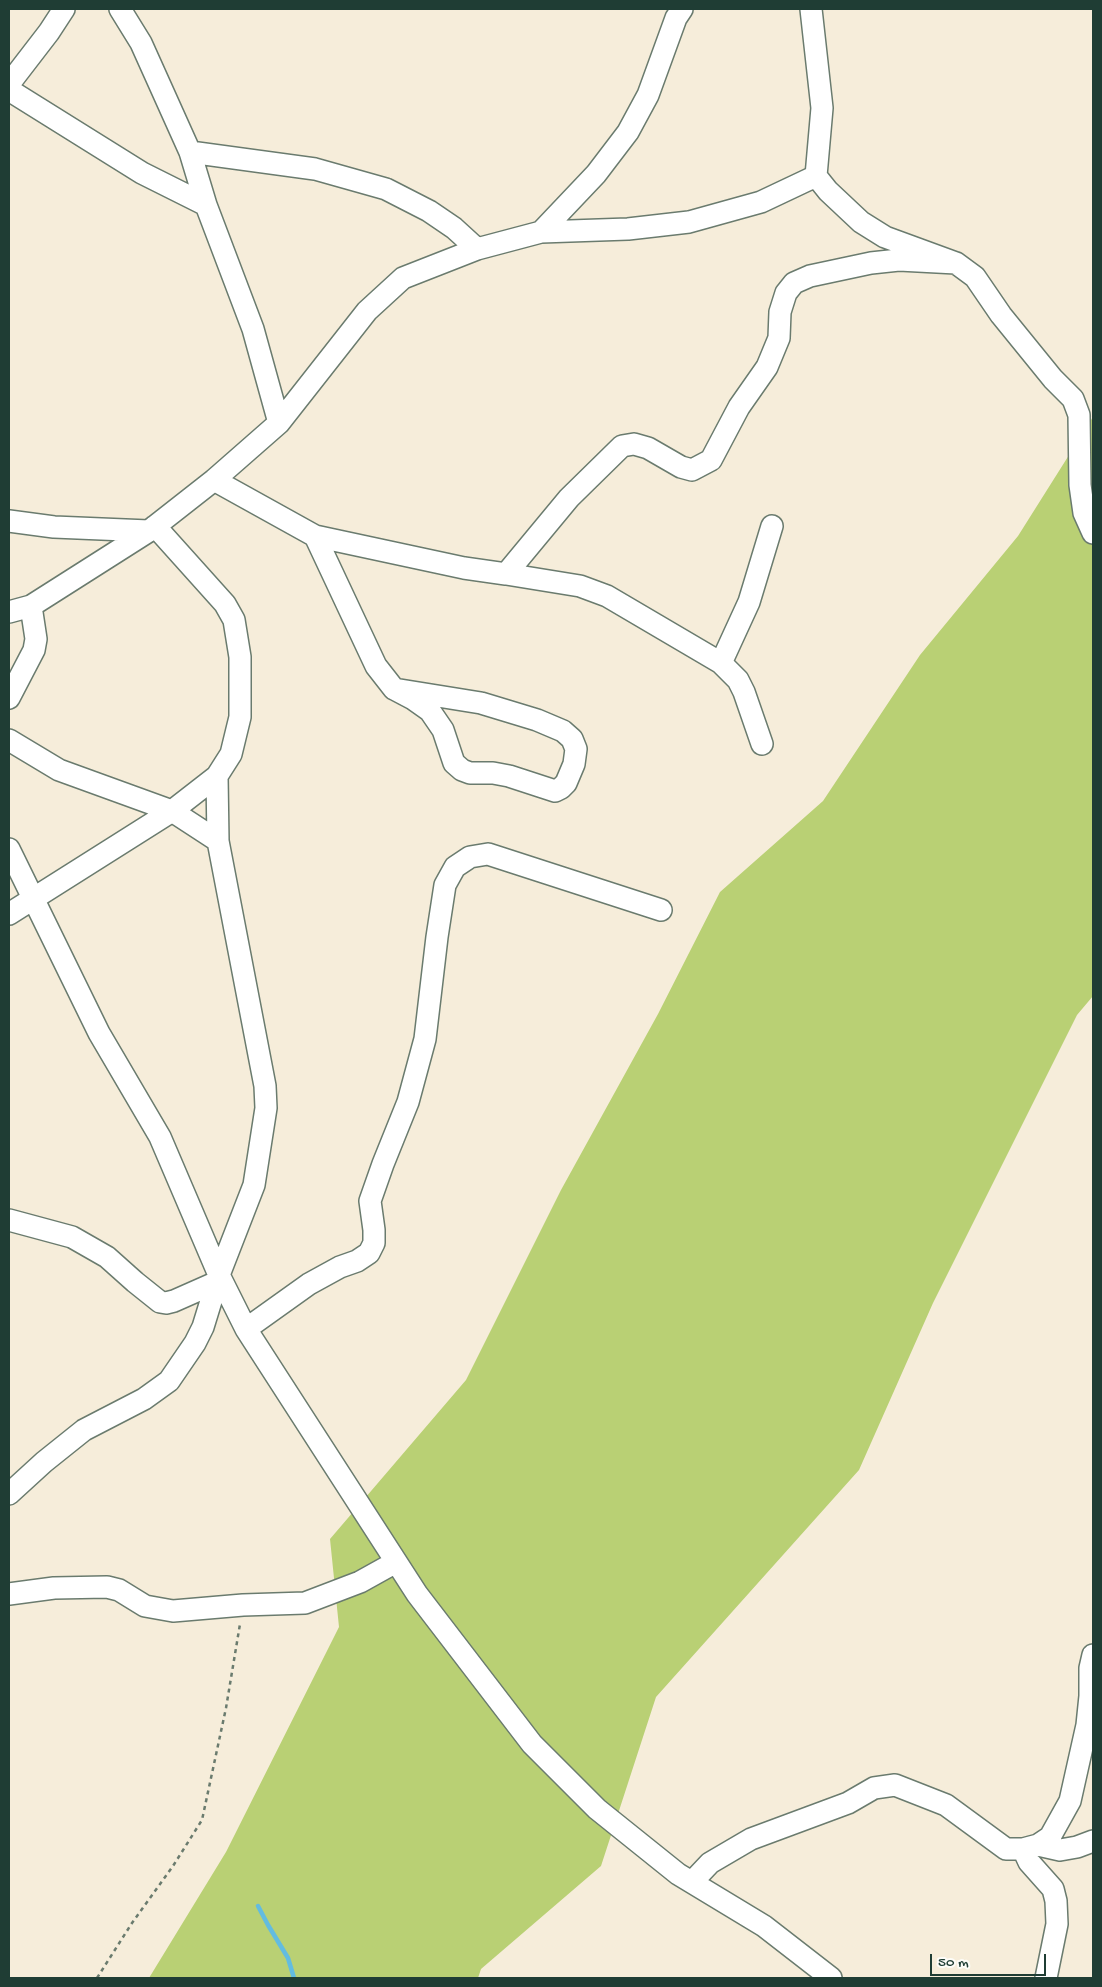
<!DOCTYPE html>
<style>
body{margin:0}
#map{position:relative;width:1102px;height:1987px;overflow:hidden;background:#f6edda;font-family:"Gochi Hand",sans-serif}
canvas{display:block}
.frame{position:absolute;inset:0;border:10px solid #1f3d34;pointer-events:none}
.scale{position:absolute;left:930px;top:1954px;width:116px;height:22px;box-sizing:border-box;border:2px solid #1f3d34;border-top:0;padding-left:6px;font-size:15px;line-height:18px;white-space:nowrap;color:#1f3d34;-webkit-text-stroke:4px #fdfcf7;paint-order:stroke}
</style>
<div id="map">
<canvas width="1102" height="1987"></canvas>
<div class="frame"></div>
<div class="scale">50 m</div>
</div>
<script>
const ctx = document.querySelector('canvas').getContext('2d');
ctx.lineJoin = 'round';
function paint(path, color) {
  ctx.fillStyle = color;
  ctx.fill(path, 'evenodd');
}
function shape(rows) {
  const path = new Path2D();
  for (const r of rows) {
    path.moveTo(r[0], r[1]);
    for (let i = 2; i < r.length; i += 2) path.lineTo(r[i], r[i + 1]);
  }
  return path;
}
function strokePath(path, color, width, dash) {
  ctx.strokeStyle = color;
  ctx.lineWidth = width;
  ctx.lineCap = dash ? 'butt' : 'round';
  ctx.setLineDash(dash || []);
  ctx.stroke(path);
}
paint(shape([
 [1093,417,1093,996,1077,1015,933,1303,859,1470,656,1697,601,1866,481,1969,478,1978,149,1978,226,1852,339,1627,330,1539,466,1380,561,1190,658,1014,720,892,823,801,920,655,1018,536]
]), '#b9d074');
strokePath(shape([
 [258,1906,268,1925,288,1958,294,1978]
]), '#63bce0', 4.5);
const minor = shape([
 [120,9,141,43,190,152,206,205,253,329,279,423],
 [811,9,822,108,816,176,828,191,861,222,885,237,956,263,975,277,1001,315,1053,379,1073,399,1079,415,1080,485,1084,513,1093,533],
 [9,84,49,32,64,9],
 [9,90,142,173,206,205],
 [190,152,315,169,386,189,429,211,454,228,477,249],
 [541,232,596,174,628,132,648,95,676,18,682,9],
 [214,480,315,536,464,568,506,574,569,498,622,446,634,444,648,448,681,467,692,470,711,460,739,407,767,367,779,338,780,312,786,293,794,283,810,276,871,263,899,260,956,263],
 [9,521,54,527,149,531],
 [315,536,376,666,394,689,413,699,430,711,443,730,454,763,462,770,470,773,493,773,509,776,555,791,561,788,566,783,574,764,576,749,572,739,563,731,537,720,481,703,394,689],
 [506,574,580,586,607,596,721,663,738,680,744,692,762,744],
 [9,612,31,606,149,531,214,480,279,423,367,311,403,278,477,249,541,232,628,229,689,222,761,202,816,176],
 [721,663,749,602,772,526],
 [9,698,34,650,36,639,31,606],
 [9,740,59,770,172,811,218,841],
 [9,849,99,1033,160,1137,219,1275,246,1329,417,1594,532,1744,597,1809,678,1874,764,1926,831,1978],
 [9,914,172,811,217,776,231,754,240,717,240,657,234,620,225,604,155,526],
 [9,1220,72,1237,107,1257,135,1282,160,1302,166,1303,174,1301,217,1282],
 [246,1329,309,1284,340,1267,357,1261,369,1253,374,1243,374,1230,370,1201,383,1164,408,1102,425,1039,437,937,445,885,455,867,470,857,488,854,661,910],
 [9,1494,44,1462,84,1430,144,1399,169,1381,195,1343,203,1327,219,1275,254,1185,266,1108,265,1086,218,841,217,776],
 [9,1594,54,1588,107,1587,119,1590,145,1606,173,1611,243,1605,305,1603,360,1582,396,1562],
 [1038,1845,1060,1850,1077,1847,1093,1841],
 [1023,1849,1029,1862,1053,1889,1056,1901,1057,1924,1046,1978],
 [692,1882,710,1863,751,1839,848,1803,874,1788,895,1785,946,1805,1006,1849,1023,1849,1038,1845,1050,1837,1070,1801,1087,1725,1090,1696,1090,1668,1093,1655]
]);
strokePath(minor, '#6a7b6e', 24);
strokePath(shape([
 [97,1978,132,1923,173,1866,202,1820,226,1708,240,1624]
]), '#6a7b6e', 2.5, [4, 4]);
strokePath(minor, '#fff', 21);
</script>
